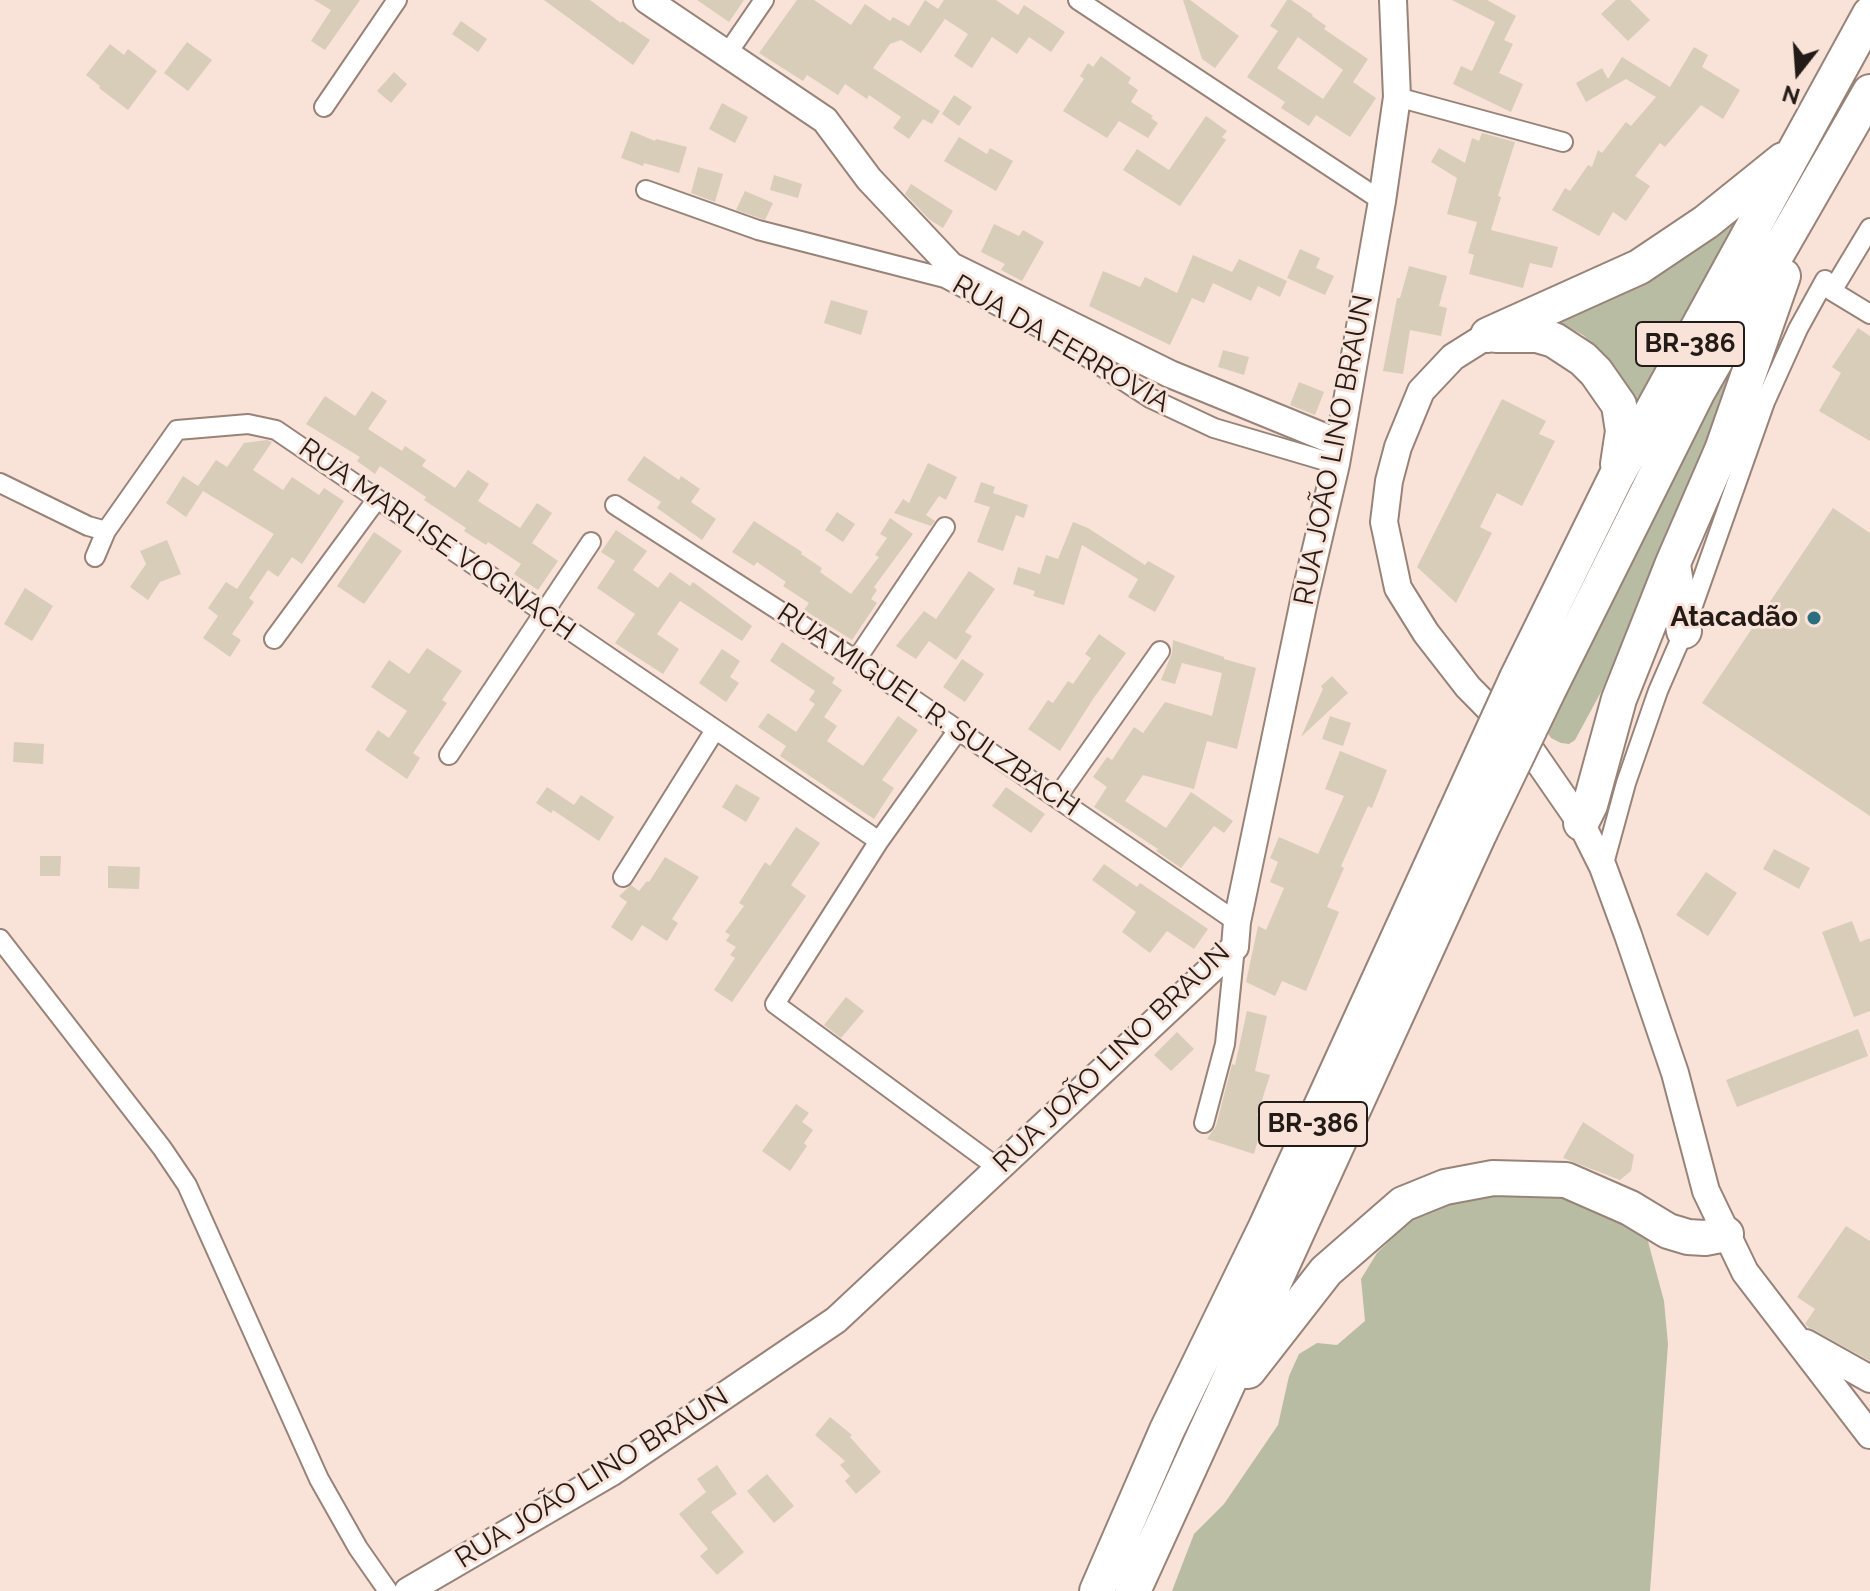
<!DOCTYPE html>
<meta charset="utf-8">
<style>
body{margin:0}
#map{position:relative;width:1870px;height:1591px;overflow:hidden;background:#f9e2d7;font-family:Raleway,sans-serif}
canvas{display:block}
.north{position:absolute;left:1758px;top:32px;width:80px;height:80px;-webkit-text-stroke:6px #f9e2d7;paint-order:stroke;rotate:197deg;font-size:22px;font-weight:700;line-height:32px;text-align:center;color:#231b17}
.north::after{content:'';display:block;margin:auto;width:28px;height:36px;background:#231b17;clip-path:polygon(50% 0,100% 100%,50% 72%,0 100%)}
</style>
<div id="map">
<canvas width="1870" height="1591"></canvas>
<div class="north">N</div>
</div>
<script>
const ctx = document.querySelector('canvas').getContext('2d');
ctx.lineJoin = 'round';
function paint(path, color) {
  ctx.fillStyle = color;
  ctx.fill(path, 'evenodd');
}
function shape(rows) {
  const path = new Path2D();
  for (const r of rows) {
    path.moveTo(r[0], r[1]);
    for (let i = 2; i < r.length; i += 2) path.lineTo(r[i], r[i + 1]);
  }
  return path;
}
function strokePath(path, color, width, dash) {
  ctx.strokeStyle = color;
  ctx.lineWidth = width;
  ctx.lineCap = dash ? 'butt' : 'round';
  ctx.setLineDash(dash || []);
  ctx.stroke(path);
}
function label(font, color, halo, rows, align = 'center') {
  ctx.font = font + ' Raleway,sans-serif';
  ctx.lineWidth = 6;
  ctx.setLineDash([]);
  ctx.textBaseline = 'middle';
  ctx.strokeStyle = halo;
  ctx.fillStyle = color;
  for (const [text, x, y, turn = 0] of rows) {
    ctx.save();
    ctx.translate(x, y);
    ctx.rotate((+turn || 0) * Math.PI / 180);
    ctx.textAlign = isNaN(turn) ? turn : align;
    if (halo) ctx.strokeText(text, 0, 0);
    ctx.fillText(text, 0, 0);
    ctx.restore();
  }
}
paint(shape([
 [1765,193,1628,437,1605,357,1583,335,1558,322,1539,319],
 [1740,349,1717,419,1690,488,1601,692,1575,740,1569,744,1561,743,1551,738,1544,727,1564,675],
 [1550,1190,1646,1234,1664,1301,1668,1344,1650,1591,1172,1591,1194,1534,1224,1504,1278,1425,1289,1376,1299,1354,1317,1343,1337,1345,1365,1321,1361,1279,1377,1253,1419,1212,1448,1194]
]), '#b8bca3');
paint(shape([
 [314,0,360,0,325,50,311,41,331,10],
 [544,0,590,0,621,23,622,21,650,40,633,65],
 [697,0,744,0,729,22],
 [797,0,814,0,851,25,865,4,890,21,893,17,909,26,925,0,938,9,944,0,996,0,1018,15,1024,5,1065,32,1051,52,1029,37,1017,54,992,37,972,68,954,56,968,34,945,19,921,53,901,40,890,44,873,68,940,111,932,124,923,119,909,139,893,128,901,117,869,95,867,99,845,84,838,95,807,75,803,81,759,53],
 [1183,0,1190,0,1239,36,1215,68,1202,59],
 [1287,0,1291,0,1313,15,1312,16,1326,26,1324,29,1368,59,1353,82,1376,98,1350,137,1316,115,1309,126,1281,108,1285,102,1247,77,1278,31,1270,26],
 [1298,37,1343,70,1323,99,1277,68],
 [1452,0,1487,0,1516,16,1504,40,1513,44,1499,73,1523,84,1511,112,1453,84,1461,66,1472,71,1495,22],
 [1616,0,1630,0,1650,20,1628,41,1601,14],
 [461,21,487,39,478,52,452,34],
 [187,42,212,60,188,91,164,73],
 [110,44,124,55,128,49,157,71,128,110,99,88,100,86,86,75],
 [1694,47,1708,55,1702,67,1740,90,1723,119,1701,105,1665,147,1660,143,1635,176,1650,186,1626,221,1613,212,1599,236,1552,210,1565,188,1570,191,1588,165,1592,167,1598,150,1602,153,1626,122,1631,126,1656,97,1626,79,1586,102,1576,83,1602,68,1608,79,1622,57,1670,87],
 [1101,56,1131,78,1128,83,1138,90,1131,102,1153,116,1151,118,1158,123,1148,138,1119,121,1107,138,1063,111,1084,79,1080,76,1088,63,1093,67],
 [394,72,407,84,391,103,377,91],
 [954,95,972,107,959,126,942,114],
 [722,103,748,117,735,143,709,129],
 [1206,116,1227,131,1222,137,1226,140,1180,206,1123,170,1137,149,1169,170],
 [631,131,655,141,656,139,687,147,679,173,644,163,643,166,621,158],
 [1482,133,1515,142,1498,196,1501,197,1491,230,1558,247,1552,268,1530,263,1523,288,1469,274,1474,255,1468,253,1477,222,1447,214,1457,178,1431,162,1439,148,1465,163,1472,138,1479,141],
 [959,137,987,154,990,148,1013,161,996,191,944,161],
 [698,167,723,174,715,202,691,193],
 [774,175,802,184,798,198,770,190],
 [911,184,953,211,943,228,930,220,905,194],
 [745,191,773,203,765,220,736,210],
 [994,224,1019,236,1023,230,1044,242,1022,281,1001,270,1005,264,981,252],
 [1300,249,1320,258,1316,268,1334,276,1325,295,1287,278],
 [1193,255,1232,272,1239,259,1287,281,1280,297,1258,286,1251,301,1213,283,1204,303,1192,298,1170,345,1089,306,1103,271,1140,287,1145,277,1177,293],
 [1409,266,1447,276,1439,306,1447,308,1441,336,1410,330,1403,374,1383,371,1397,298,1400,298],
 [831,300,868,311,861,335,824,323],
 [1858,328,1870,336,1870,441,1819,411,1841,373,1832,367],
 [1223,350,1249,357,1244,375,1218,367],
 [1299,382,1324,392,1315,415,1290,405],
 [372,391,387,401,368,429,402,451,405,446,426,460,422,466,455,488,468,470,489,484,478,501,520,528,537,503,552,513,532,543,558,561,538,590,514,574,521,564,488,542,486,545,464,531,466,528,424,500,426,497,380,466,375,474,357,461,360,457,306,424,325,396,355,416],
 [1502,399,1546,421,1539,434,1555,441,1522,506,1497,493,1480,527,1492,533,1456,603,1417,567],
 [267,440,272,442,253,470,283,490,292,477,319,495,324,488,344,501,302,564,292,557,278,577,268,570,249,598,254,602,232,634,241,640,230,657,203,638,218,616,208,608,226,582,237,589,274,534,203,491,186,517,166,503,183,476,198,486,216,460,227,467,244,443],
 [644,456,679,480,681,476,700,489,691,502,716,519,702,540,657,508,661,502,627,480],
 [928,463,957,477,946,500,939,496,926,515,935,521,931,526,894,513,903,499,909,503],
 [981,482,995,487,993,493,1028,505,1024,518,1016,515,1003,551,977,542,990,507,974,502],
 [1833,508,1870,533,1870,816,1702,703],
 [837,512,855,524,843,542,825,530],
 [890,518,913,534,874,587,877,590,871,599,877,603,852,640,804,610,809,603,783,586,786,582,757,562,754,566,732,552,754,521,802,552,801,554,822,568,820,572,851,594,879,557,875,555,887,538,880,534],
 [1073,522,1088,528,1145,565,1148,561,1175,576,1155,612,1128,597,1138,579,1082,545,1064,605,1033,596,1035,591,1013,584,1018,567,1040,574,1046,555,1058,559],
 [616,530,647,551,633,570,658,588,670,572,690,586,693,582,752,626,742,641,680,601,657,634,679,649,663,674,615,643,635,614,597,588,615,561,601,552],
 [374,532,402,551,364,604,337,586],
 [167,540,181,574,160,582,148,600,130,587,146,564,140,551],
 [969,571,995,589,965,632,972,636,956,660,929,641,916,659,896,646,924,611,936,619],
 [25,588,53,606,32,641,4,624],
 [1099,634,1126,653,1093,699,1060,751,1028,729,1048,700,1053,703,1068,681,1073,684,1091,658,1085,654],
 [1173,640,1224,657,1224,659,1256,668,1237,749,1207,741,1194,789,1143,775,1125,801,1166,828,1191,792,1233,821,1224,833,1214,826,1181,868,1156,851,1158,849,1094,807,1107,787,1093,777,1107,757,1112,760,1134,727,1143,733,1165,702,1212,716,1222,673,1182,663,1175,684,1161,680,1172,653],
 [782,642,835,678,832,683,842,690,824,717,837,726,827,741,863,766,898,716,918,730,882,780,894,788,874,819,780,756,786,746,758,727,768,713,796,732,815,704,809,700,815,691,770,661],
 [427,648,462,671,442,700,447,703,413,753,420,758,407,779,365,750,378,730,389,738,407,711,371,687,389,660,409,674],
 [722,649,740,661,730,677,739,683,726,702,699,683],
 [962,659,984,674,965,702,943,687],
 [1332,676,1348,693,1301,737,1323,689,1321,686],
 [1330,716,1351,723,1343,746,1322,739],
 [14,742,44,744,43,764,13,762],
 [1340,751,1387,770,1372,808,1368,806,1341,866,1344,868,1327,907,1339,912,1306,991,1282,981,1275,996,1246,982,1258,926,1266,930,1284,888,1270,882,1278,862,1270,858,1279,837,1318,854,1344,796,1325,789],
 [736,784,760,798,746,822,722,807],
 [547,787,574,805,581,795,614,817,599,841,553,810,551,813,536,803],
 [1006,787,1045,814,1031,833,992,806],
 [796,827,820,843,791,885,806,896,732,1002,714,990,735,958,730,955,736,947,726,941,730,935,725,932,744,906,739,903,765,862,770,866],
 [1774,849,1810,868,1799,889,1763,869],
 [40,856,61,856,60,876,40,876],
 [665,857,699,877,672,919,678,923,667,941,642,925,632,941,611,927,627,902,619,896,631,885,639,891,647,881,649,882],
 [1104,864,1137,887,1140,883,1208,929,1194,949,1167,931,1150,953,1122,932,1136,912,1092,880],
 [108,866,140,867,139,889,108,888],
 [1706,872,1737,893,1708,936,1676,915],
 [1852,921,1860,942,1870,938,1870,1011,1854,1017,1822,932],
 [846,997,864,1011,841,1038,824,1025],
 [1247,1011,1267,1016,1255,1071,1270,1075,1257,1116,1264,1118,1254,1154,1207,1139,1216,1126,1232,1064,1235,1065],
 [1858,1029,1868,1056,1737,1107,1726,1080],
 [1177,1032,1194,1049,1171,1071,1154,1055],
 [796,1104,809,1113,802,1122,813,1130,804,1143,807,1146,790,1171,762,1151],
 [1583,1122,1634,1155,1631,1171,1620,1180,1563,1158],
 [1846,1226,1870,1241,1870,1361,1808,1327,1805,1324,1815,1309,1797,1297],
 [830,1417,852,1435,850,1437,881,1472,856,1494,845,1481,850,1476,840,1465,845,1461,815,1435],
 [717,1465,737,1494,711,1512,744,1552,717,1575,700,1556,708,1549,679,1514,706,1492,697,1479],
 [767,1474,794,1506,774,1523,747,1491]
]), '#d8cdb9');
const street = shape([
 [1078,0,1382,201],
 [727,54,764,0],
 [1397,97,1563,142],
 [324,107,397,0],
 [646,190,758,230,945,278,1053,335,1150,398,1214,428,1336,464],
 [1832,291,1870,228],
 [0,483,88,526,106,531,177,430,248,424,276,430,879,841],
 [615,505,856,660,1237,922],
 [95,557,106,531],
 [274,639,377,499],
 [856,660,945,527],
 [958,730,879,841,775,1004,998,1168],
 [449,755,591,542],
 [1058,796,1160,651],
 [1603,867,1626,783,1658,691,1684,631,1765,402,1798,329,1825,280,1832,291,1870,314],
 [623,877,715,730],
 [0,939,162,1148,187,1185,319,1479,358,1548,388,1591],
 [1204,1123,1225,1044,1235,947]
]);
const secondary = shape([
 [647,0,825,120,869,179,951,266,1170,374,1339,443],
 [1488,335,1453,357,1421,391,1398,447,1389,481,1384,522,1398,588,1426,633,1468,687,1532,752,1581,823,1603,867,1628,935,1675,1073,1706,1191,1745,1272,1870,1435],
 [1806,1343,1870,1379],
 [408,1591,612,1472,836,1320,1235,947,1237,922,1305,596,1336,464,1382,201,1397,97,1393,0]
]);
const highway = shape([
 [1488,335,1639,267,1706,222,1783,160],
 [1496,335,1537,335,1554,340,1583,359,1596,372,1619,405,1623,431,1618,464],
 [1673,565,1684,631],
 [1517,678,1616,477,1870,14],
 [1547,693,1698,391,1870,92],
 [1581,823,1590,805,1619,699,1673,563,1722,450,1783,276],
 [1248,1371,1326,1271,1403,1204,1445,1187,1493,1178,1566,1180,1630,1208,1668,1231,1688,1237,1705,1238,1726,1234],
 [1097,1591,1167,1430,1266,1227,1454,816],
 [1133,1591,1480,832]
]);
strokePath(street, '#988379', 22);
strokePath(secondary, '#988379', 30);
strokePath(highway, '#988379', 38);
strokePath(street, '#fff', 18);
strokePath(secondary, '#fff', 26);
strokePath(highway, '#fff', 34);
const highwayBridge = shape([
 [1454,816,1517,678],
 [1480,832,1547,693]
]);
strokePath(highwayBridge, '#988379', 38, []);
strokePath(highwayBridge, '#fff', 34);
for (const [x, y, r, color] of [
 [1814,618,8,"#2b6e7f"]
]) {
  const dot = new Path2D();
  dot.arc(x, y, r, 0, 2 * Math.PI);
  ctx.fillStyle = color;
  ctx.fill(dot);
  strokePath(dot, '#f9e2d7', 3);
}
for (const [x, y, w] of [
 [1690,344,108],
 [1313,1124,108]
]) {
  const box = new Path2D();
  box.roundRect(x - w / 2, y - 22, w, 44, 6);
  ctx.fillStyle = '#f9e2d7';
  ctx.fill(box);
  strokePath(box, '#231b17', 2);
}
label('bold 26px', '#231b17', null, [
 ["BR-386",1690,344],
 ["BR-386",1313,1124]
]);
label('28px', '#231b17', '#f9e2d7', [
 ["RUA DA FERROVIA",1061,344,30],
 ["RUA JOÃO LINO BRAUN",1334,450,-79],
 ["RUA MARLISE VOGNACH",437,540,35],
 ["RUA MIGUEL R. SULZBACH",928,710,34],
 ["RUA JOÃO LINO BRAUN",1112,1058,-44],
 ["RUA JOÃO LINO BRAUN",592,1478,-32]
]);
label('bold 28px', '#231b17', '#f9e2d7', [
 ["Atacadão",1798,618]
], 'right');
</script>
